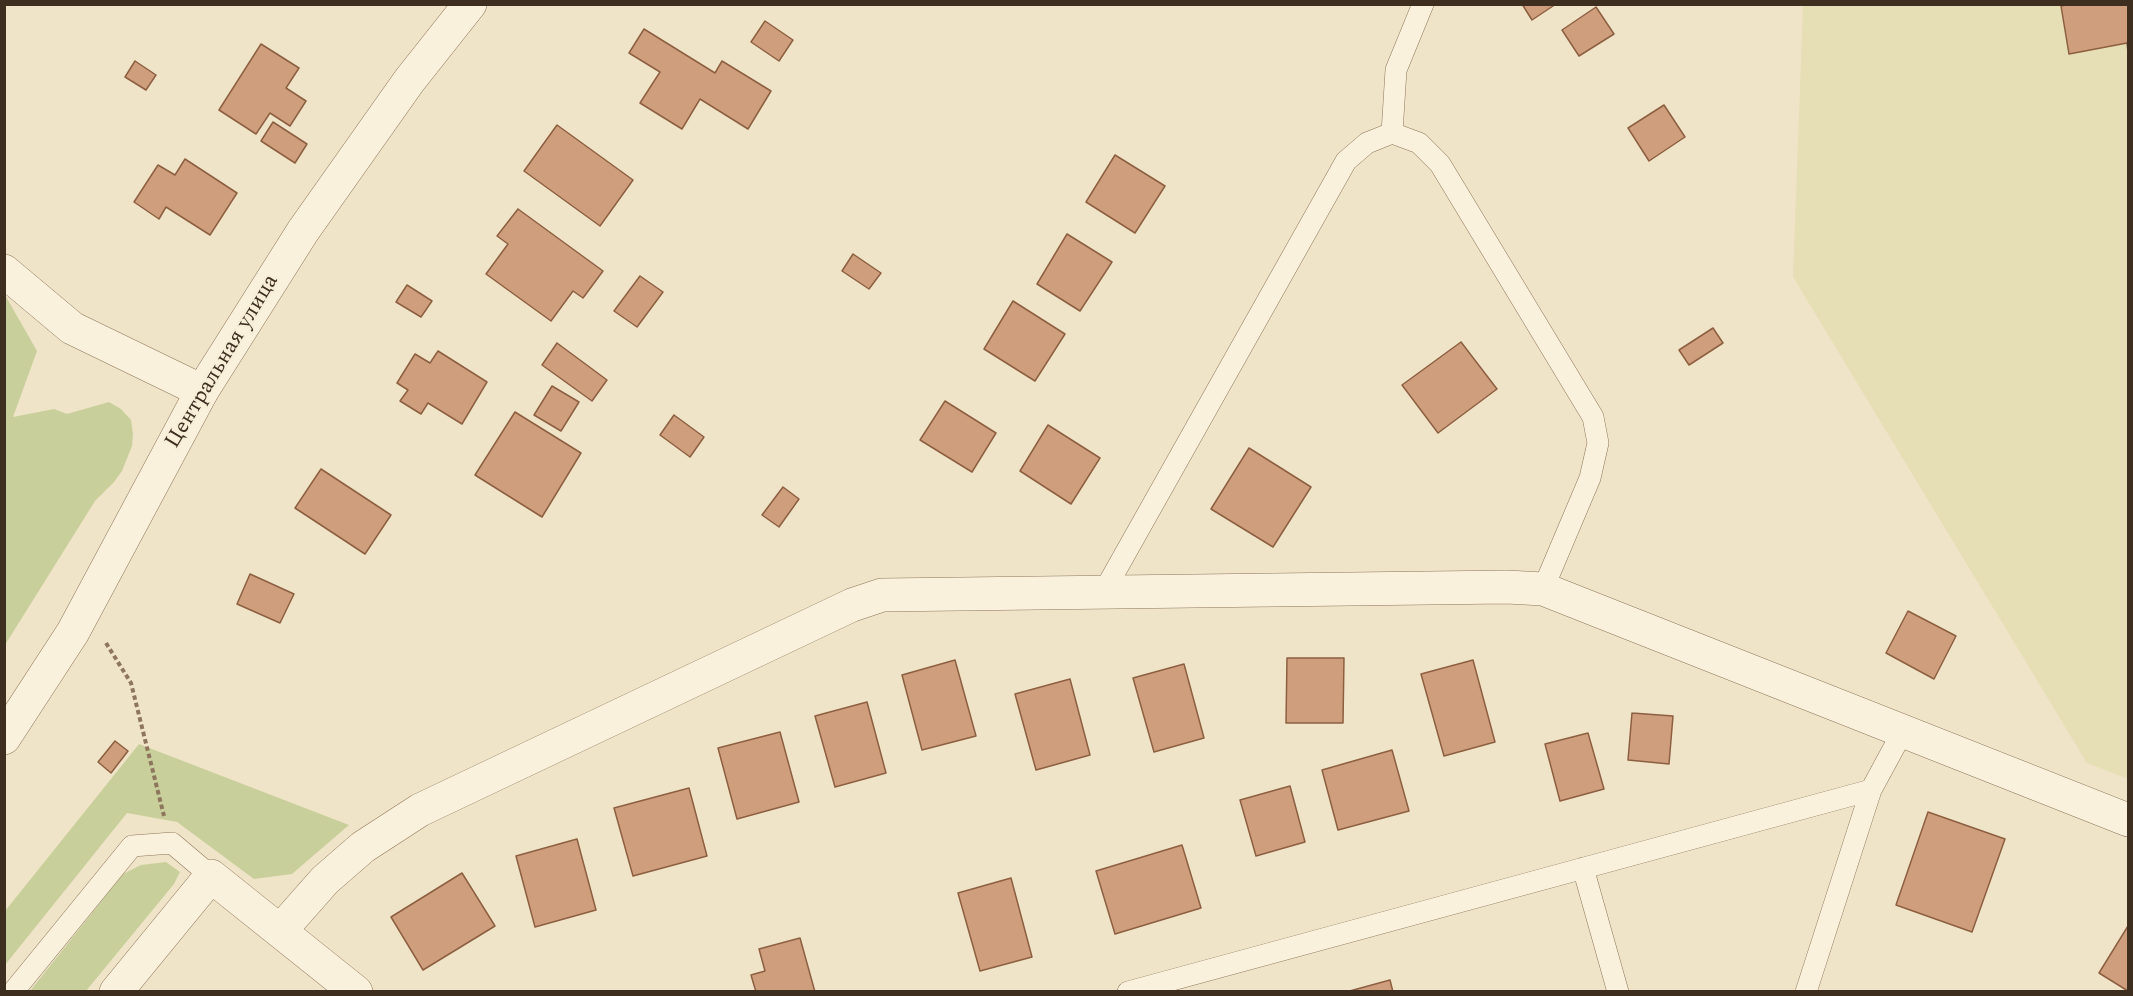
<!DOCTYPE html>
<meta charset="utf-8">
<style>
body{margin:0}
#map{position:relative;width:2133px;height:996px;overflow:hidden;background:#f0e4c8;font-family:Spectral,serif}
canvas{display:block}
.frame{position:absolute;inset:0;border:6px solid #3d2e20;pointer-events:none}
</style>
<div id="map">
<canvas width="2133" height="996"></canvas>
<div class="frame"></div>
</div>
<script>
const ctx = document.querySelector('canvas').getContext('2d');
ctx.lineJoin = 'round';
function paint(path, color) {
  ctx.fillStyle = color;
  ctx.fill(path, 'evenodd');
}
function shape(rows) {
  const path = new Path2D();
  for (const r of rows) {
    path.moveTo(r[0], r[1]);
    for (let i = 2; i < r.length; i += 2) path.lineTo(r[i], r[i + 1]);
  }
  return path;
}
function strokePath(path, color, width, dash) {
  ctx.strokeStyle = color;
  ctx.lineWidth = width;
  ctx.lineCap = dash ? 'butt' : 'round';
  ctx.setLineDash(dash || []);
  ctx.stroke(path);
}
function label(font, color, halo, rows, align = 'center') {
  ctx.font = font + ' Spectral,serif';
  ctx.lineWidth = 4.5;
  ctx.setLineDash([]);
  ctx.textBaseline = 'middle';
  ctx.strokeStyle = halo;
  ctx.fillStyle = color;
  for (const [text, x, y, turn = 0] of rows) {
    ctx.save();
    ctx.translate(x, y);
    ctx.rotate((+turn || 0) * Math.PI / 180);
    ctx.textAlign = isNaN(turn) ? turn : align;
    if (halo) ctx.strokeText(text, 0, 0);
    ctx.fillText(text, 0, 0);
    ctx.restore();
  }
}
paint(shape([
 [1803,5,2128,5,2128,779,2087,763,1793,277]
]), '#e6deb5');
paint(shape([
 [5,295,37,351,13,417,54,409,67,414,109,402,121,409,131,420,133,434,132,446,122,471,114,482,95,501,5,645],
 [139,744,349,825,292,874,254,879,177,822,127,813,5,965,5,911],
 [166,862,180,872,174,884,86,991,30,991,123,874,141,865]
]), '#c9cf9b');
const building = shape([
 [1522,4,1556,4,1532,20,1522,4],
 [2070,4,2128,4,2128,52,2127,43,2069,54,2061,6,2070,4],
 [1596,7,1614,34,1579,56,1562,30,1596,7],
 [765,21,793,40,779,61,751,42,765,21],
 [644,29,715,73,722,61,771,91,748,129,700,99,682,129,640,103,660,72,629,53,644,29],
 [261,44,299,68,286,88,306,101,290,126,270,113,256,134,219,110,261,44],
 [135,61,156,75,146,90,125,77,135,61],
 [1664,105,1685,137,1649,161,1628,128,1664,105],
 [273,122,307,144,295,163,261,141,273,122],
 [557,125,633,180,600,226,524,171,557,125],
 [1115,155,1165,186,1135,233,1086,202,1115,155],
 [185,159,237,193,210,235,166,207,159,219,134,202,158,165,175,175,185,159],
 [518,209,603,271,583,298,573,291,551,321,486,274,508,244,497,236,518,209],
 [1067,234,1112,262,1080,311,1037,284,1067,234],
 [853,254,881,273,869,289,842,271,853,254],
 [640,276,663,292,637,327,614,311,640,276],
 [407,285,432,301,421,317,396,302,407,285],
 [1013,301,1065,334,1035,381,984,349,1013,301],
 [1713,328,1723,343,1689,365,1679,350,1713,328],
 [1461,342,1497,389,1438,433,1402,385,1461,342],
 [557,343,607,380,592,401,542,365,557,343],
 [438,351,487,382,462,424,428,403,421,414,400,401,408,390,397,383,415,354,430,363,438,351],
 [552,386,579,402,561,431,534,415,552,386],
 [945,401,996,433,972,472,920,440,945,401],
 [515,412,581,453,542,517,475,475,515,412],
 [674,415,704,437,690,457,660,435,674,415],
 [1048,425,1100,458,1071,504,1020,471,1048,425],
 [1249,448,1311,487,1273,547,1211,509,1249,448],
 [321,469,391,515,365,554,295,508,321,469],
 [783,487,799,499,779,527,762,515,783,487],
 [250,574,294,594,280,623,237,604,250,574],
 [1908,611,1956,636,1934,679,1886,653,1908,611],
 [1287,658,1344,658,1343,723,1286,723,1287,658],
 [955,660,976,736,922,750,902,675,955,660],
 [1473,660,1495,742,1444,756,1421,674,1473,660],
 [1184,664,1204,738,1154,752,1133,678,1184,664],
 [1070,679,1090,755,1036,770,1015,694,1070,679],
 [867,702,886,773,835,787,815,716,867,702],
 [1632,713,1673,716,1669,764,1628,760,1632,713],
 [780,732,799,802,737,819,718,748,780,732],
 [1588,733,1604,789,1560,801,1545,744,1588,733],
 [115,741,128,751,111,773,98,762,115,741],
 [1392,750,1409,811,1338,830,1322,770,1392,750],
 [1290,786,1305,842,1256,856,1240,800,1290,786],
 [689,788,707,856,633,876,614,808,689,788],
 [1928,812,2005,839,1972,932,1896,905,1928,812],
 [577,839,596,910,535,927,516,856,577,839],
 [1182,845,1201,908,1115,934,1096,871,1182,845],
 [462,873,495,926,423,970,391,917,462,873],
 [1011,878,1032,957,980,971,958,893,1011,878],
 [2128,926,2128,991,2099,973,2128,926],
 [800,938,815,992,756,992,751,975,765,971,759,949,800,938],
 [1390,980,1393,992,1346,992,1390,980]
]);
paint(building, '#cf9f7d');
strokePath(building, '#8d5f41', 1.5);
const service = shape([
 [1392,133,1396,70,1423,4],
 [1103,593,1346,161,1367,143,1392,133,1419,143,1440,164,1593,417,1598,443,1590,478,1543,589],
 [1583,868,1618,992],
 [13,992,132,846,172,843,211,876],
 [1128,992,1871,790],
 [1806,992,1871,790,1903,731]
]);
const minor = shape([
 [4,271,72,328,202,391],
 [280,931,325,880,363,847,420,810,852,605,882,595,1507,587,1543,589,2128,820],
 [116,992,211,876,356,992]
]);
const tertiary = shape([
 [4,738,73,632,202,391,303,231,409,81,470,4]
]);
strokePath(service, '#8d765c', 22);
strokePath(minor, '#8d765c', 34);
strokePath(tertiary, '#8d765c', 34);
strokePath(shape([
 [106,643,131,683,164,816]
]), '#8d765c', 4, [4.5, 3]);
strokePath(service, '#faf1dc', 21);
strokePath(minor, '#faf1dc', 33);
strokePath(tertiary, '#faf1dc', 33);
label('22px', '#3d2e20', '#f7eed8', [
 ["Центральная улица",223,362,-59]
]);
</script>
